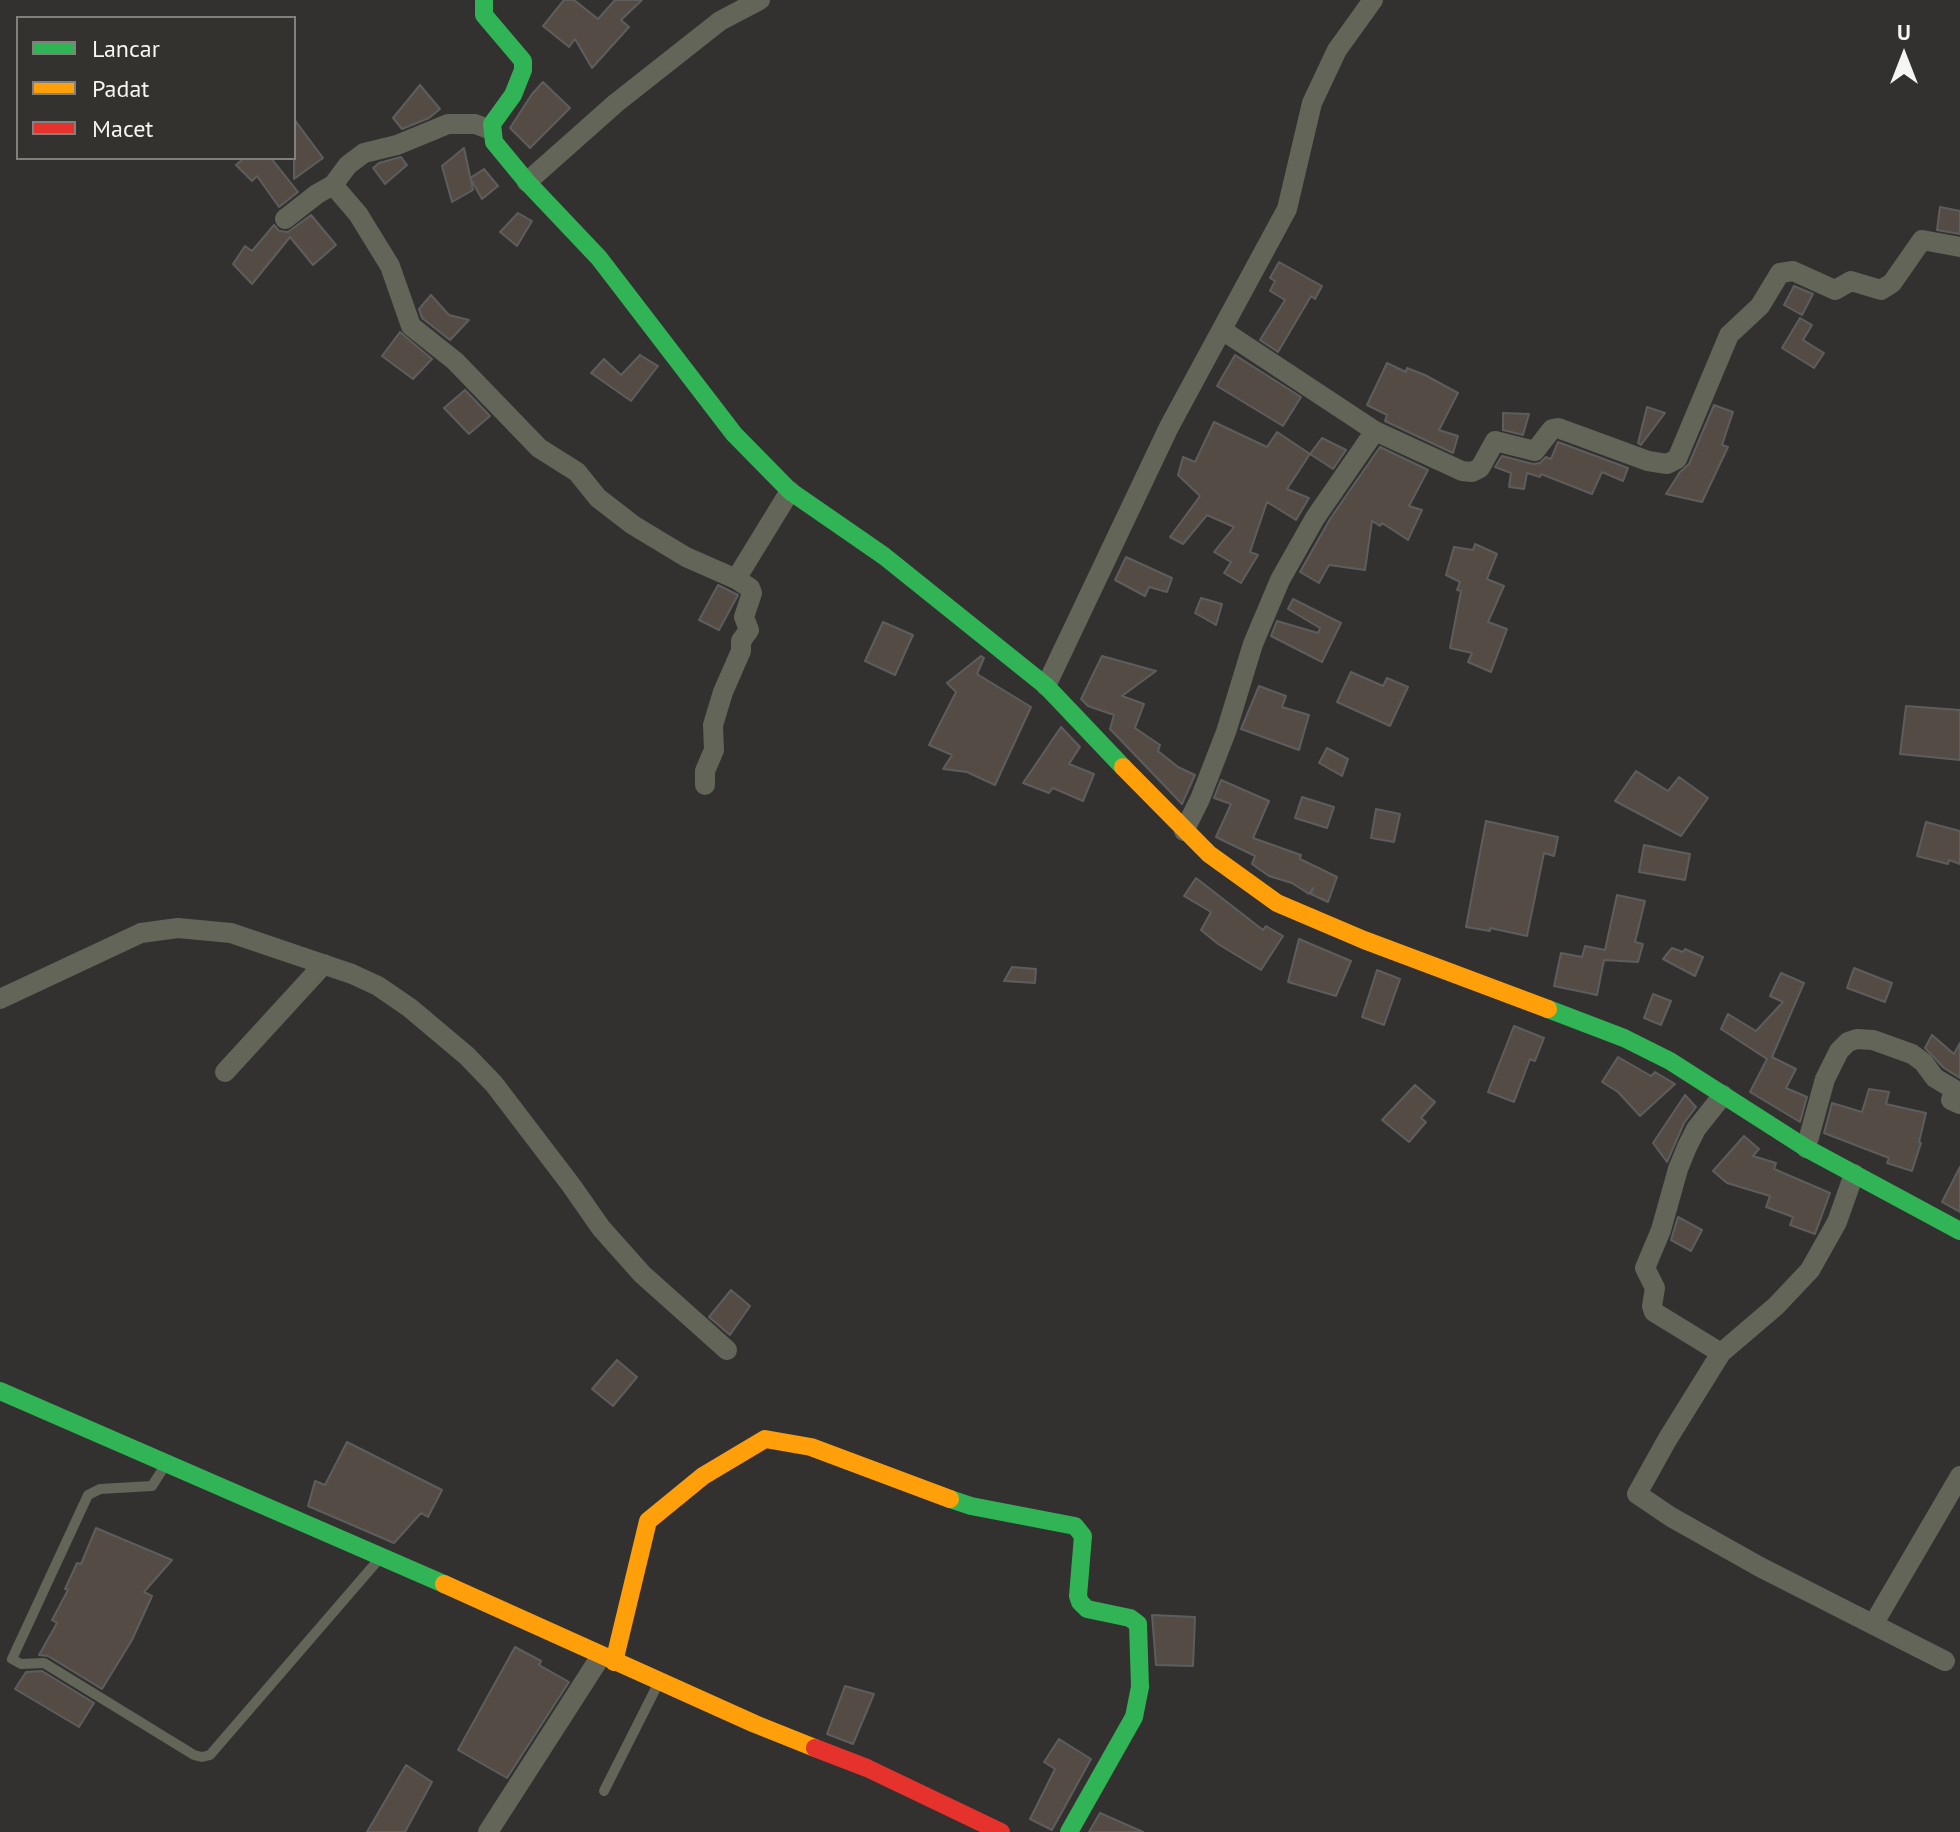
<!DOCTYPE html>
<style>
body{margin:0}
#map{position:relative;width:1960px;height:1832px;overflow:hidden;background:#323130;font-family:"PT Sans",sans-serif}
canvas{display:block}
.legend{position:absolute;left:16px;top:16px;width:280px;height:144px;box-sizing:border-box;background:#33322f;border:2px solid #81807d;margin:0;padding:10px 14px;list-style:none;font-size:24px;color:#f5f5f3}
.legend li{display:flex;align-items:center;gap:16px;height:40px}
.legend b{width:40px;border:2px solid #81807d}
.north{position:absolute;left:1864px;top:16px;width:80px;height:80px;-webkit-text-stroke:6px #33322f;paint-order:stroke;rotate:0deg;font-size:22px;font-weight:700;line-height:32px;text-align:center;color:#f5f5f3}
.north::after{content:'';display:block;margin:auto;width:28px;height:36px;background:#f5f5f3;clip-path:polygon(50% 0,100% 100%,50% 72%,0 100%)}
</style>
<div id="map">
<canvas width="1960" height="1832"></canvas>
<ul class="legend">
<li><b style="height:10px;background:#30b455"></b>Lancar</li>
<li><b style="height:10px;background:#ff9f0a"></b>Padat</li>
<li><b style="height:10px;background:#e5322d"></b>Macet</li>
</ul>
<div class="north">U</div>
</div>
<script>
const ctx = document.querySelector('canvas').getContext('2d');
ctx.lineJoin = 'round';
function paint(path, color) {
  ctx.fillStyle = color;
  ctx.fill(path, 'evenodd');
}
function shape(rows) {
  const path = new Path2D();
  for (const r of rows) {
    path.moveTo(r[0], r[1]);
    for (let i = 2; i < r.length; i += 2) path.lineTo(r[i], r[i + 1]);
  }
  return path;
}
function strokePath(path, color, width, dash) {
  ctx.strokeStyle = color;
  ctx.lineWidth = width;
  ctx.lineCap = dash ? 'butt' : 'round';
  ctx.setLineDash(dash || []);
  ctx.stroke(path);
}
const building = shape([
 [564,0,574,0,598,19,615,0,642,0,621,20,629,27,592,68,575,39,569,47,543,26,564,0],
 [543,82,570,108,530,148,510,128,532,94,543,82],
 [420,85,440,109,429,118,402,129,393,118,420,85],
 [294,119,323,158,294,179,294,119],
 [464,148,473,190,452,202,442,166,464,148],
 [401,157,407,165,385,184,373,168,379,163,401,157],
 [244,158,271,158,298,192,279,207,257,176,252,181,236,165,244,158],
 [484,169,498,186,482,199,470,178,484,169],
 [1940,207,1960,211,1960,234,1937,230,1940,207],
 [518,213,532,221,517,246,500,232,518,213],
 [311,215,336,245,313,265,290,237,252,284,233,264,245,246,252,251,274,225,279,231,288,232,311,215],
 [1279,262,1322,286,1315,299,1311,296,1278,352,1260,340,1285,300,1270,291,1275,281,1270,278,1279,262],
 [1794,286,1813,294,1802,315,1784,305,1794,286],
 [431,295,449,315,469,320,450,340,422,318,419,309,431,295],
 [1800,318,1812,325,1803,340,1824,353,1814,368,1782,348,1800,318],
 [400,332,432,359,413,379,382,356,400,332],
 [640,355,658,366,631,401,591,373,604,359,621,375,640,355],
 [1235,355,1301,397,1283,426,1217,386,1235,355],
 [1387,363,1406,372,1407,368,1425,375,1458,393,1439,430,1458,436,1453,453,1385,421,1387,415,1367,405,1387,363],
 [465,390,490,416,469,434,444,408,465,390],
 [1714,405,1733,412,1722,445,1728,447,1702,502,1666,494,1680,472,1689,464,1714,405],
 [1647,407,1665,413,1641,445,1638,443,1647,407],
 [1503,413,1529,414,1523,435,1503,430,1503,413],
 [1214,422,1267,447,1277,432,1310,454,1287,489,1309,498,1296,520,1267,502,1250,552,1258,555,1241,583,1224,573,1231,562,1214,552,1234,527,1207,515,1183,544,1170,537,1200,496,1178,475,1183,457,1195,462,1214,422],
 [1322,438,1346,450,1333,469,1310,454,1322,438],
 [1558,442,1628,468,1623,481,1602,472,1592,494,1541,474,1540,477,1527,473,1524,489,1509,487,1511,473,1495,467,1502,456,1533,464,1540,463,1546,457,1551,459,1558,442],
 [1380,447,1428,470,1409,506,1422,510,1408,540,1382,523,1380,526,1372,521,1365,570,1329,565,1319,583,1300,572,1330,519,1380,447],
 [1475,544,1497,554,1487,579,1504,586,1488,622,1507,629,1491,672,1468,662,1472,653,1450,648,1461,591,1457,590,1460,582,1446,575,1454,547,1473,550,1475,544],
 [1126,557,1172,578,1167,592,1149,587,1145,596,1115,580,1126,557],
 [718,585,738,595,719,630,699,620,718,585],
 [1201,598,1222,604,1216,625,1195,613,1201,598],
 [1293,599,1341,623,1322,662,1271,636,1277,621,1318,633,1320,628,1288,609,1293,599],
 [883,622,913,635,895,675,865,661,883,622],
 [981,656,984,658,977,674,1031,707,995,785,967,772,943,769,952,755,929,745,956,692,947,683,981,656],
 [1102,656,1156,671,1122,696,1144,704,1135,728,1160,745,1158,751,1178,767,1195,775,1182,804,1110,729,1114,715,1088,706,1081,699,1102,656],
 [1351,672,1383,686,1387,678,1408,687,1390,726,1337,702,1351,672],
 [1259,686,1286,696,1282,707,1309,715,1299,750,1241,729,1259,686],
 [1906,706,1960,710,1960,760,1900,754,1906,706],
 [1061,727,1080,747,1069,764,1094,774,1083,801,1053,788,1049,793,1023,783,1061,727],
 [1327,748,1348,759,1342,776,1319,763,1327,748],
 [1636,771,1668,791,1679,777,1708,798,1681,836,1615,801,1636,771],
 [1221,780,1269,801,1253,838,1301,855,1300,859,1337,877,1328,902,1311,894,1313,888,1309,894,1292,883,1269,876,1252,864,1255,856,1216,837,1231,804,1214,798,1221,780],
 [1302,797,1334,807,1327,828,1295,818,1302,797],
 [1376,809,1400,814,1394,842,1371,838,1376,809],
 [1486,821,1558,837,1554,856,1544,853,1527,936,1490,928,1490,931,1466,927,1486,821],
 [1926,822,1960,831,1960,864,1949,860,1948,864,1917,856,1926,822],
 [1644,845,1690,854,1685,880,1639,872,1644,845],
 [1196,878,1263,930,1266,926,1283,936,1261,970,1218,944,1201,930,1211,912,1184,896,1196,878],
 [1617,895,1645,901,1635,942,1643,944,1638,962,1604,960,1597,995,1554,986,1561,953,1582,957,1585,946,1605,950,1617,895],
 [1299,939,1351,961,1336,996,1288,982,1299,939],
 [1672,948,1683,952,1685,949,1703,957,1695,976,1663,959,1672,948],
 [1012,967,1036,969,1035,983,1004,981,1012,967],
 [1854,968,1892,983,1885,1002,1847,988,1854,968],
 [1377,970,1400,979,1384,1025,1362,1017,1377,970],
 [1781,973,1804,983,1772,1057,1796,1069,1786,1088,1807,1097,1800,1122,1750,1092,1767,1059,1721,1029,1728,1014,1756,1031,1783,1002,1770,996,1781,973],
 [1653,994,1671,1001,1661,1025,1644,1018,1653,994],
 [1514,1026,1544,1038,1535,1061,1530,1059,1514,1102,1488,1092,1514,1026],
 [1932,1035,1954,1054,1960,1043,1960,1078,1944,1068,1925,1048,1932,1035],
 [1618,1057,1651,1076,1655,1072,1675,1084,1640,1116,1618,1092,1602,1082,1618,1057],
 [1415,1085,1435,1102,1421,1118,1426,1122,1409,1142,1382,1120,1415,1085],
 [1869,1089,1889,1092,1886,1104,1926,1113,1919,1142,1921,1143,1912,1171,1887,1163,1889,1158,1824,1133,1832,1103,1862,1112,1869,1089],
 [1685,1095,1696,1107,1684,1123,1667,1162,1653,1143,1685,1095],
 [1744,1136,1759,1149,1753,1156,1776,1163,1774,1169,1830,1193,1815,1234,1790,1225,1793,1217,1766,1207,1770,1196,1727,1183,1713,1171,1744,1136],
 [1960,1167,1960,1212,1942,1202,1960,1167],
 [1678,1217,1702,1230,1691,1251,1671,1240,1678,1217],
 [731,1290,750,1306,730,1335,709,1317,731,1290],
 [617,1360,637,1377,613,1406,592,1389,617,1360],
 [347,1442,442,1490,428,1517,421,1513,394,1543,308,1506,315,1481,325,1485,347,1442],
 [96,1528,172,1560,144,1592,152,1596,132,1640,102,1689,48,1656,39,1655,57,1623,52,1620,68,1590,65,1589,77,1563,81,1564,96,1528],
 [1152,1615,1195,1617,1193,1666,1156,1665,1152,1615],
 [515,1647,541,1661,539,1665,569,1682,507,1778,458,1750,515,1647],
 [42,1671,94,1703,79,1727,15,1689,26,1672,42,1671],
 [845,1686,874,1694,853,1744,827,1734,845,1686],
 [1059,1739,1091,1759,1052,1830,1030,1819,1055,1769,1044,1762,1059,1739],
 [406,1765,432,1782,405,1832,367,1832,406,1765],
 [1100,1813,1143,1832,1089,1832,1100,1813]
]);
paint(building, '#544c44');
strokePath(building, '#5e5d5d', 2);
strokePath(shape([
 [166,1464,152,1486,100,1489,88,1495,12,1659,21,1664,44,1663,194,1755,202,1757,210,1755,380,1558],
 [604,1791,658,1684]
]), '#626557', 10);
strokePath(shape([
 [527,182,616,103,720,21,760,0],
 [333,185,358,214,390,266,411,326,455,361,539,448,577,472,598,498,633,525,686,557,736,579,790,491],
 [285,219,317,194,333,185,348,165,364,153,397,145,448,124,475,124,491,130],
 [1222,330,1375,431,1462,471,1472,472,1480,468,1495,441,1535,451,1552,429,1558,428,1648,461,1667,464,1677,459,1729,335,1760,306,1780,273,1793,271,1835,290,1851,281,1881,290,1892,283,1922,240,1960,247],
 [1046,686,1169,427,1287,209,1312,103,1337,50,1373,0],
 [705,785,705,771,714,750,713,725,723,692,741,651,741,641,749,630,744,617,752,593,750,588,736,579],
 [1184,831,1200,799,1226,732,1253,644,1280,580,1315,518,1375,431],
 [0,999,141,933,178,928,231,933,352,974,378,986,410,1008,467,1056,494,1084,571,1185,601,1228,642,1274,727,1350],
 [225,1072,324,964],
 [1806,1148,1825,1079,1839,1051,1848,1042,1857,1039,1873,1040,1912,1054,1923,1062,1935,1078,1955,1090,1951,1100,1960,1104],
 [1854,1174,1837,1222,1810,1270,1776,1306,1721,1353,1667,1440,1637,1494,1671,1517,1760,1567,1945,1661],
 [1721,1353,1654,1312,1652,1306,1655,1288,1645,1268,1661,1230,1678,1169,1687,1147,1696,1129,1723,1095],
 [1874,1623,1960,1476],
 [488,1832,601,1656]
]), '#626557', 20);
strokePath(shape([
 [484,0,484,15,523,61,523,70,513,95,492,124,494,142,527,182,599,258,734,434,790,491,884,556,1046,686,1123,767],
 [1548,1009,1624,1038,1670,1061,1806,1148,1960,1231],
 [0,1391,444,1584],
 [950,1499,971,1506,1075,1526,1083,1536,1078,1596,1080,1602,1087,1609,1130,1618,1138,1624,1140,1687,1134,1717,1069,1832]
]), '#30b455', 18);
strokePath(shape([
 [1123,767,1209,854,1277,903,1364,940,1548,1009],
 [444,1584,755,1724,815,1748],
 [614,1662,648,1521,703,1476,765,1439,811,1447,950,1499]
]), '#ff9f0a', 18);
strokePath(shape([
 [815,1748,867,1768,1001,1832]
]), '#e5322d', 18);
</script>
